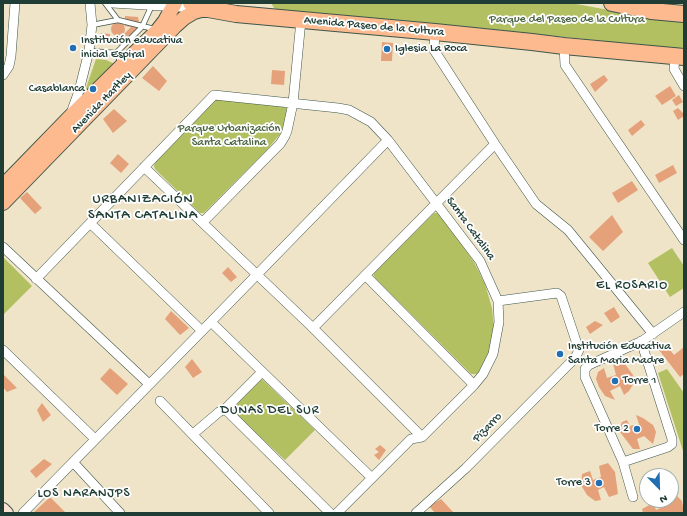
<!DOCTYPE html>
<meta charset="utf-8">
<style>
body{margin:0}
#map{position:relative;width:687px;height:516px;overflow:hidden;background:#efe4c8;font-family:"Gochi Hand",sans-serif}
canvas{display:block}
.frame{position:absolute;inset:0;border:4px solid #1f3d34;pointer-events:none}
.north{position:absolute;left:639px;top:468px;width:40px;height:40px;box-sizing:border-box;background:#fff;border:1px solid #a5b1ae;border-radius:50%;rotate:157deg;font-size:11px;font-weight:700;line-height:16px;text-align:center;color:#1f3d34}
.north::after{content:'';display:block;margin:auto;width:14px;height:18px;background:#1f6fb2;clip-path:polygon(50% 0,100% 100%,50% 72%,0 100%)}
</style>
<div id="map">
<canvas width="687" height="516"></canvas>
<div class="frame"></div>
<div class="north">N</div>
</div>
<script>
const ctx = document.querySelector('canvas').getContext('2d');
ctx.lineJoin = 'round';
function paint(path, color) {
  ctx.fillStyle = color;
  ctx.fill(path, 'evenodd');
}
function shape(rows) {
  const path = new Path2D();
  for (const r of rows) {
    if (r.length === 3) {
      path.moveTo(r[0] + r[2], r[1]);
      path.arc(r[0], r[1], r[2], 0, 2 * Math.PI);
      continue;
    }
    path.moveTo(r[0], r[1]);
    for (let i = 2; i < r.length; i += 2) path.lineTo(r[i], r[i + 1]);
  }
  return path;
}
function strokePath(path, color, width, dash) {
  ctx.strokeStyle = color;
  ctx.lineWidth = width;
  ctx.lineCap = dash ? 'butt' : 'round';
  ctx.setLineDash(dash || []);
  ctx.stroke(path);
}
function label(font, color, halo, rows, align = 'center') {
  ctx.font = font + ' "Gochi Hand",sans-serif';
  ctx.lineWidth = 3.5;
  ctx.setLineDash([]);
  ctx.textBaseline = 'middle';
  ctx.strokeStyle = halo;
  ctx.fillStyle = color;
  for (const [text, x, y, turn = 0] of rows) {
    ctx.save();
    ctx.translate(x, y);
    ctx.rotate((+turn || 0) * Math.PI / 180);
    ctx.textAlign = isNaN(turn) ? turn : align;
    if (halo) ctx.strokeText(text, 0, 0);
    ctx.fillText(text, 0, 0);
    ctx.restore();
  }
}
paint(shape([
 [271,3,571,3,651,18,684,21,684,47,680,49,421,22,284,12,274,8],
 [96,59,106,60,115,64,87,93,85,91],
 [219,98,284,107,287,109,287,117,281,133,266,151,204,213,200,213,155,169,154,166,155,162,213,101],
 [434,213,439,213,474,262,485,284,492,308,494,328,488,356,481,371,476,374,471,374,375,278,373,274],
 [672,248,684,266,684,288,670,297,648,263],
 [3,257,32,286,3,315],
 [667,369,684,393,684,454,658,373],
 [262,379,315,430,285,460,231,410]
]), '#b2c062');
paint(shape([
 [125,16,138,17,141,31,124,50,116,42,131,27,125,26],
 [118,29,7],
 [101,33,110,34,110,44,101,44],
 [382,42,393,43,392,61,381,61],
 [153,66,167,81,159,91,142,78],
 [272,70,285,71,284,85,271,84],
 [604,75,608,80,595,92,590,84],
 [670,86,676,96,662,105,655,96],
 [679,95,683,102,676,106,672,100],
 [678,108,684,114,684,116,678,120,673,111],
 [114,109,127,121,113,133,103,119],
 [641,120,645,125,632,136,628,130],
 [118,154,129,164,121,173,110,163],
 [673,165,677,173,659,183,655,175],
 [632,181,638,190,618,203,612,193],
 [27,192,42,208,35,214,20,198],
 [612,215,623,232,603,251,589,237],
 [228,267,237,277,231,282,222,273],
 [614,307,620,317,611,323,604,313],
 [171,311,189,328,180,335,165,319],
 [595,321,603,325,590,334,586,327],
 [667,346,674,355,684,347,684,374,680,377,659,350],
 [192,359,202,372,193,378,185,367],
 [613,364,625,364,633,375,634,383,629,391,624,395,620,386,610,391,615,400,605,396,599,387,596,379,598,372,604,368,607,378,616,375],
 [110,368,128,384,117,395,100,379],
 [3,374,17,388,7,392,3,387],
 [42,403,51,415,43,422,37,410],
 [636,415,643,418,653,425,656,432,653,444,644,436,637,439,640,449,633,449,620,432,620,427,622,422,627,420,630,426,639,424],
 [380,445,386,450,379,460,374,455,379,452,375,449],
 [44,459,52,464,36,478,30,471],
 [608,463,615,472,618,494,609,497,604,487,598,490,601,500,595,501,587,495,581,485,582,474,590,471,593,480,601,477,599,466],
 [674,493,682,501,684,513,643,513,642,509,653,503,656,510,665,506,665,500,671,500,671,494],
 [50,497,66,513,33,513],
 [441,499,454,513,435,513,429,506]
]), '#e5a179');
const lane = shape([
 [105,3,118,20],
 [92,25,118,20,154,29],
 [89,51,116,53],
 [122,64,116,53,142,27,152,5]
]);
const street = shape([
 [112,3,197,8],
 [435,32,434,50,495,144,536,204,568,230,653,334],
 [564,46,565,65,684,240],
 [675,56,674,69,684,86],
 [3,75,9,66,11,56,15,3],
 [71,113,79,91,89,51,92,25,90,3],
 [144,167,313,328,422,437],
 [203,222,272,152,280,144,285,136,287,131,293,103,301,20],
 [90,223,202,331],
 [3,247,149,384],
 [365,275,474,385],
 [36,279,214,95,338,108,349,110,371,122,388,140,480,261,498,301,499,322,493,354,483,374,474,385,422,437,411,439,337,513],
 [211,322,372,478],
 [313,328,495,144],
 [3,350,95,439],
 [160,401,269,513],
 [225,409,330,513],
 [193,434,219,412,225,409,262,372],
 [73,462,120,513],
 [623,462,668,447,672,444,672,439,641,341],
 [633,497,623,462,585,377,585,369,589,365,642,341,684,312],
 [23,513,202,331,388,140],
 [416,513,466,468,575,358,579,350,561,296,557,293,498,301]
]);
const secondary = shape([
 [3,509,7,513]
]);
const primary = shape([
 [3,186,69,118,158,30,165,21,175,3],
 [3,203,175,26,184,18,194,12,205,9]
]);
const highway = shape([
 [191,3,197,7,205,9,212,9,218,7],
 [612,3,651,11,684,14],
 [208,9,236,14,435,32,532,42,564,46,684,57]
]);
strokePath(lane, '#3e564a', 6);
strokePath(street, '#3e564a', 10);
strokePath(secondary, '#3e564a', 14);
strokePath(primary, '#3e564a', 16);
strokePath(highway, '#3e564a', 18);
strokePath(lane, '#fff', 4.5);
strokePath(street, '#fff', 9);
strokePath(secondary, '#fee3d2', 12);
strokePath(primary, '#fcba8e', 14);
strokePath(highway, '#fcba8e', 16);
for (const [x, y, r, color] of [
 [73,48,4,"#1f6fb2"],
 [387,49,4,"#1f6fb2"],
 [93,89,4,"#1f6fb2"],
 [560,354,4,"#1f6fb2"],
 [615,381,4,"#1f6fb2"],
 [637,429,4,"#1f6fb2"],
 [599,483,4,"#1f6fb2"]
]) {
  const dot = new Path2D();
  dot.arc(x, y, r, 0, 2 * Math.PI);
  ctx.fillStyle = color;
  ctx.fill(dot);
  strokePath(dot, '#fff', 1.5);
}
label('12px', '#4b6442', '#fff', [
 ["Parque del Paseo de la Cultura",567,20],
 ["Parque Urbanización",229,129],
 ["Santa Catalina",229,143]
]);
label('12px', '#1f3d34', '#fff', [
 ["Avenida Paseo de la Cultura",374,27,5],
 ["Avenida Hartley",102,103,-46],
 ["Santa Catalina",470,229,54],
 ["Pizarro",488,428,-46]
]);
label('12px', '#1f3d34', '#fff', [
 ["Institución educativa",81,41],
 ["inicial Espiral",81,55],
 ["Iglesia La Roca",395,49],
 ["Casablanca",85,89,"right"],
 ["Institución Educativa",568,347],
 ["Santa Maria Madre",568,361],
 ["Torre 1",623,381],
 ["Torre 2",629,429,"right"],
 ["Torre 3",591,483,"right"]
], 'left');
ctx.letterSpacing = '1px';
label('13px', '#1f3d34', '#fff', [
 ["EL ROSARIO",632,286],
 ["DUNAS DEL SUR",270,411],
 ["LOS NARANJPS",84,494]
]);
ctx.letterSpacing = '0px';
ctx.letterSpacing = '1px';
label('14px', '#1f3d34', '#fff', [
 ["URBANIZACIÓN",143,200],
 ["SANTA CATALINA",143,216]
]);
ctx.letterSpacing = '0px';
</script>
